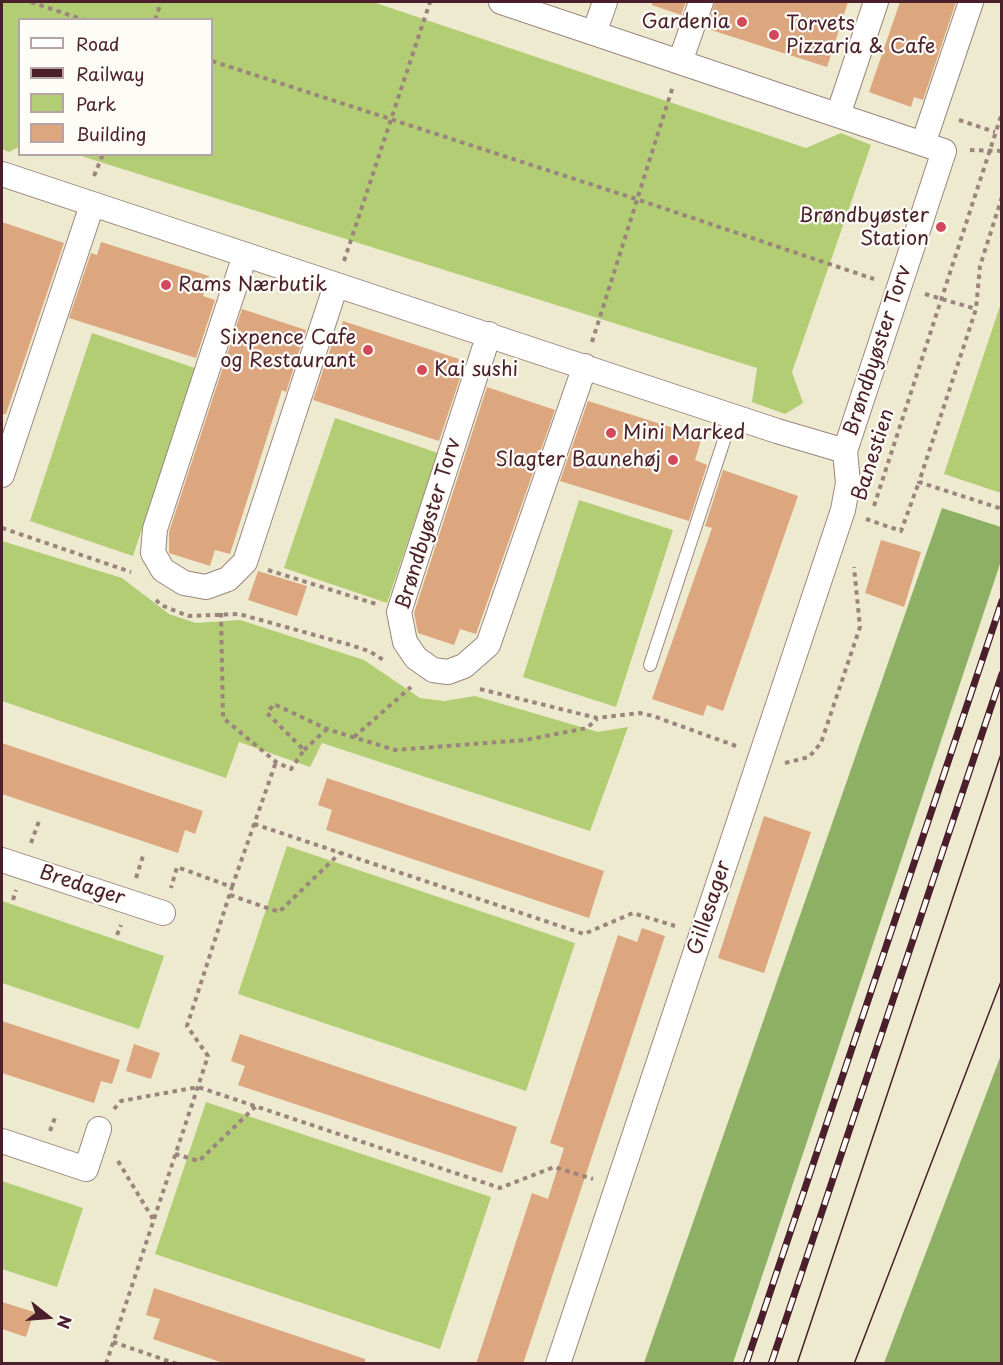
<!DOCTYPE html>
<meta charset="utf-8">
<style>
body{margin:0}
#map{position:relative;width:1003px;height:1365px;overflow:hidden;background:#eeead0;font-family:"Playpen Sans",sans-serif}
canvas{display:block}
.frame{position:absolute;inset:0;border:3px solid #4a1f2b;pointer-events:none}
.legend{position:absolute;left:18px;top:18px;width:195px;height:138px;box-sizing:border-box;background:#fdfcf7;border:2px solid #b5a4a5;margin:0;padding:8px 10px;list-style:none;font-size:18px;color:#4a1f2b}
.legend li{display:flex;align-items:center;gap:12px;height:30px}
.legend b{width:30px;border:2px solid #b5a4a5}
.north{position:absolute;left:18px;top:1287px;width:60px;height:60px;-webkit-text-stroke:4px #fdfcf7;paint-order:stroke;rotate:107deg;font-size:16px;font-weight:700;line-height:24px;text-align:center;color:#4a1f2b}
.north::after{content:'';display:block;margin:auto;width:21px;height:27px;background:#4a1f2b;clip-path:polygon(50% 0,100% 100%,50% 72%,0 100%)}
</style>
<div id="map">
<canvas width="1003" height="1365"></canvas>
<div class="frame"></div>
<ul class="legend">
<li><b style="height:8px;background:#fff"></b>Road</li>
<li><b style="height:8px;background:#4a1f2b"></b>Railway</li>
<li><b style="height:16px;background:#b2cd73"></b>Park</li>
<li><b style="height:16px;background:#dca67f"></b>Building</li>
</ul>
<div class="north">N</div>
</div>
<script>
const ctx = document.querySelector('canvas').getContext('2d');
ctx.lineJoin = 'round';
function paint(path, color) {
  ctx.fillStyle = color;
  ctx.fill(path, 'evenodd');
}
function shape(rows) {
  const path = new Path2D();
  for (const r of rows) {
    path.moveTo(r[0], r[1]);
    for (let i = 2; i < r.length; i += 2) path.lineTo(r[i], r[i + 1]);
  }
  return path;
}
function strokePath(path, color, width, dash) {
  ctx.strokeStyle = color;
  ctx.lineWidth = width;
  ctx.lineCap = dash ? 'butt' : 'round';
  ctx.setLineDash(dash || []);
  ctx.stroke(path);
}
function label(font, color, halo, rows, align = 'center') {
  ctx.font = font + ' "Playpen Sans",sans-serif';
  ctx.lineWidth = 4.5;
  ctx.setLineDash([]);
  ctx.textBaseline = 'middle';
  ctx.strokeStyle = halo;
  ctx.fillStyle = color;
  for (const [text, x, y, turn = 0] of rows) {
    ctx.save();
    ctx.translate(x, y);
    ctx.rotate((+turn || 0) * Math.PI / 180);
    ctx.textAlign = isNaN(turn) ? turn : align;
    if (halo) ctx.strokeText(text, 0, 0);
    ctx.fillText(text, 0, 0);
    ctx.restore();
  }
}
paint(shape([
 [2,2,373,2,806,148,841,133,871,145,792,372,803,403,785,414,752,402,757,368,78,155,212,154,212,20,20,20,19,147,9,152,2,149],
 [1001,303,1001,493,944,474],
 [92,333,195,368,133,556,30,521],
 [335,418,438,453,387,603,284,568],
 [579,500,673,530,616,707,523,677],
 [2,541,122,578,169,614,196,623,240,620,364,660,420,698,444,701,475,696,598,732,628,727,590,831,322,743,310,767,239,742,226,778,2,701],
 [287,846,575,943,526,1091,238,994],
 [2,901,164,956,139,1029,2,983],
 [206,1102,491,1197,440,1349,155,1254],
 [2,1181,83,1208,57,1287,2,1269]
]), '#b2cd73');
paint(shape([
 [942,508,1001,527,1001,561,733,1363,644,1363],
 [1001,1055,1001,1363,884,1363]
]), '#8db065');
paint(shape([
 [652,2,686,2,681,15,652,5],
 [715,2,848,2,827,67,711,30,712,26,708,25],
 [900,2,956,2,923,100,914,97,911,107,869,92],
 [2,222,64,243,6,414,2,414],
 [101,242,209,276,203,296,215,300,196,358,69,318,91,253,97,255],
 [242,309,306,330,286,392,282,390,230,554,215,550,210,566,169,553,169,532],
 [343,321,459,359,454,376,460,378,439,441,313,400,334,338,337,339],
 [487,387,555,410,476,634,460,629,454,645,418,633,414,613],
 [588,401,702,437,695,460,707,465,689,521,560,481],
 [723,470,798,496,723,711,707,705,703,716,652,699,712,528,705,526],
 [881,540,921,552,904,607,865,593],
 [258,571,307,586,297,616,248,600],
 [2,743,203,811,195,834,185,830,178,853,2,794],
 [327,778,604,871,589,918,326,830,332,810,318,805],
 [764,816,811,832,764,973,718,958],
 [642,928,665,936,523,1364,476,1364,532,1193,548,1199,564,1148,550,1143,618,935,637,942],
 [2,1021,120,1060,112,1084,101,1081,94,1103,2,1073],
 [240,1034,517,1127,502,1173,238,1085,245,1066,231,1061],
 [134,1044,160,1053,151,1079,126,1071],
 [154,1288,365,1359,365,1364,226,1364,153,1339,160,1319,146,1315],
 [2,1302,34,1312,26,1337,2,1329]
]), '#dca67f');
const service = shape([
 [650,665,732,416]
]);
const minor = shape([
 [501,2,944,151,845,451,848,483,843,510,558,1364],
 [594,33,605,2],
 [680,62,701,2],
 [838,115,876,2],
 [923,144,971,2],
 [2,174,777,431,845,451],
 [245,255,155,529,153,553,163,570,184,583,206,587,228,579,245,562,336,285],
 [489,334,399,612,405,642,416,658,433,670,448,672,464,666,488,645,585,366],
 [2,475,92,205],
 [2,860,163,913],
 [2,1141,86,1169,99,1129]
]);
strokePath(service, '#9c847e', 14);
strokePath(minor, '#9c847e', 26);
strokePath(shape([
 [31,2,84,20],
 [155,20,161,2],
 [212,61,639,200,874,279],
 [959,120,995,132],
 [970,150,1002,151],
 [94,176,103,154],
 [1002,197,980,266,976,309,919,482,1002,509],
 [344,261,430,2],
 [925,294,976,309],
 [592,342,673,86],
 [874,506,1002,113],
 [866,519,901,531,919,482],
 [2,528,131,572],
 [268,570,376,604],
 [156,600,161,605,188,616,239,614,347,644,369,651,385,661],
 [221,613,223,718,276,762,291,769,304,750,267,713,274,704,327,729,395,750,525,740,587,728,597,719],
 [480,689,597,718,640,713,653,716,736,746],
 [354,737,411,687],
 [304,750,327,729],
 [785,763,809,757,821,743,860,627,854,567],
 [254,824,584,934,633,913,675,926],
 [31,843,39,821],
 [136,878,143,856],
 [232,887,276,762],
 [230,895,279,912,340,853],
 [13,900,16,890],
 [117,935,121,925],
 [114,1109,121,1101,198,1087,500,1188,554,1167,593,1179],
 [50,1131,56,1115],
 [175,1154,199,1161,256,1106],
 [118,1161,153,1219],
 [113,1342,177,1364],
 [106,1364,208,1056,187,1026,232,887,177,867,171,888]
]), '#9c847e', 4, [4.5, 4.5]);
strokePath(service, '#fff', 12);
strokePath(minor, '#fff', 24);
strokePath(shape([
 [797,1364,1002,751],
 [854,1364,1002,979]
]), '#4a1f2b', 1.5);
const rail = shape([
 [746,1364,1002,601],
 [771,1364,1002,674]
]);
strokePath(rail, '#4a1f2b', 7);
strokePath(rail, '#fdfcf7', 4.5, [14]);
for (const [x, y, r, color] of [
 [742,22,6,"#d1495b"],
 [774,35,6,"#d1495b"],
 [941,227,6,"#d1495b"],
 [166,285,6,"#d1495b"],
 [368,350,6,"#d1495b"],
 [422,370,6,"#d1495b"],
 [611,433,6,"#d1495b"],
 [673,460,6,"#d1495b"]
]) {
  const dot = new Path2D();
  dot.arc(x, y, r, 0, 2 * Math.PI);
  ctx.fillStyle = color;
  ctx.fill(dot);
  strokePath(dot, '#fdfcf7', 2);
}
label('20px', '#4a1f2b', '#fdfcf7', [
 ["Gardenia",730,22],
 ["Torvets",786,24,"left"],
 ["Pizzaria & Cafe",786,47,"left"],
 ["Brøndbyøster",929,216],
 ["Station",929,239],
 ["Rams Nærbutik",178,285,"left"],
 ["Sixpence Cafe",356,338],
 ["og Restaurant",356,361],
 ["Kai sushi",434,370,"left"],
 ["Mini Marked",623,433,"left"],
 ["Slagter Baunehøj",661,460]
], 'right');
label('20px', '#4a1f2b', '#fdfcf7', [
 ["Brøndbyøster Torv",878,351,-72],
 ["Banestien",874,455,-72],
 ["Brøndbyøster Torv",429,524,-73],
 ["Bredager",82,886,18],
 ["Gillesager",710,908,-72]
]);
</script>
